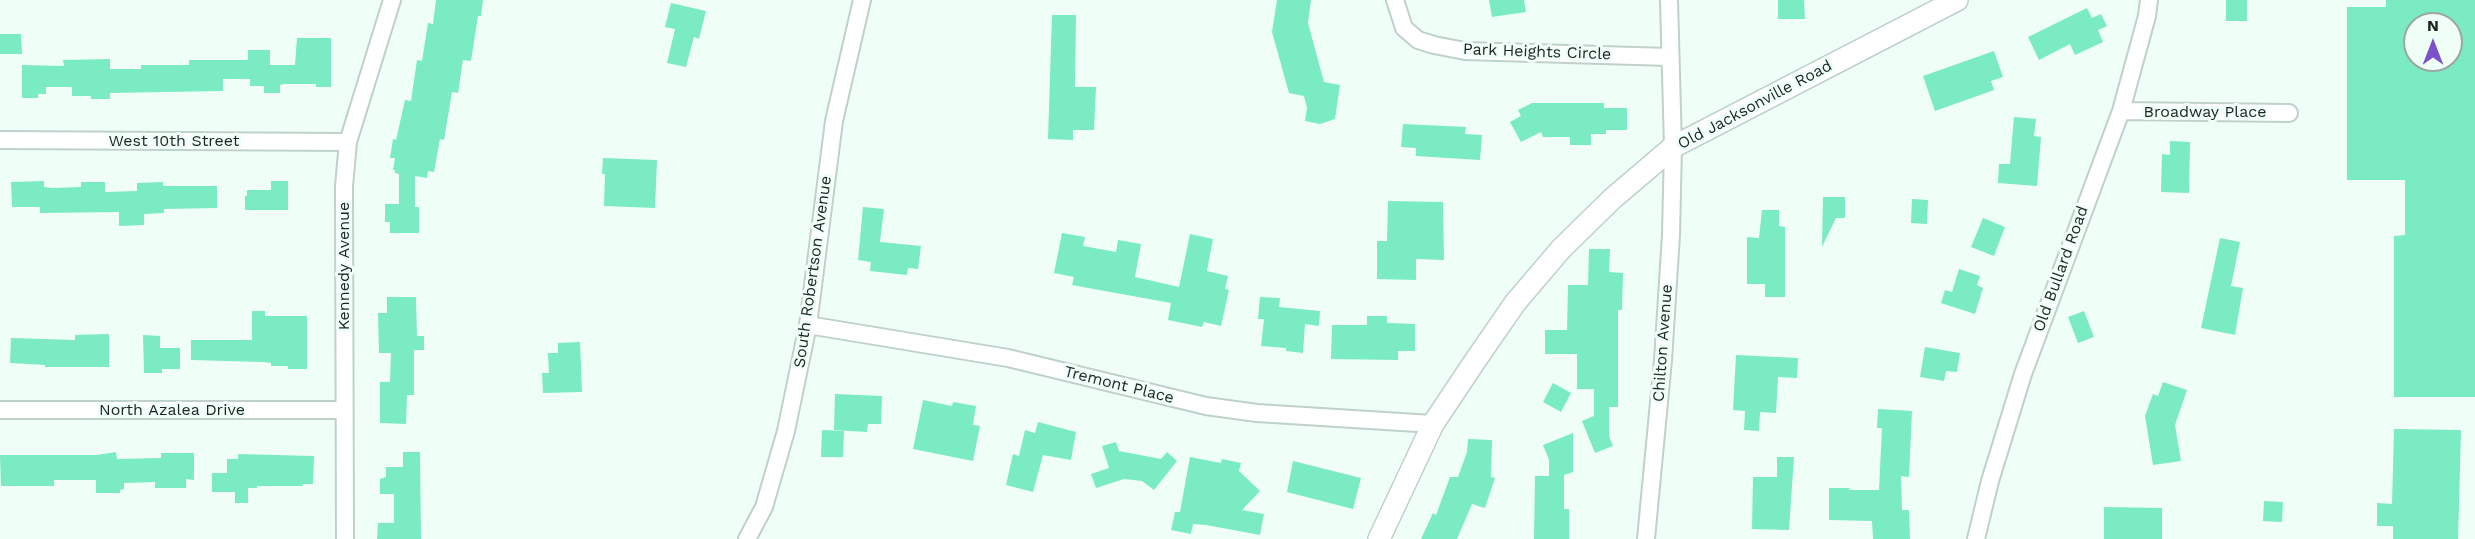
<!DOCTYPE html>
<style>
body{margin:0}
#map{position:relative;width:2475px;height:539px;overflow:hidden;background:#effff8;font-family:"Work Sans",sans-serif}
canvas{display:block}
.north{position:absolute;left:2403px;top:12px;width:60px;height:60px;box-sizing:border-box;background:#effff8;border:2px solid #9ba7a2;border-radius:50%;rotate:0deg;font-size:16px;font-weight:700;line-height:24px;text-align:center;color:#1c2421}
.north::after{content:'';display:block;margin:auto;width:21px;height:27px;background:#7a52cb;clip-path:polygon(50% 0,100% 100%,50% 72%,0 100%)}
</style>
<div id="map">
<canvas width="2475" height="539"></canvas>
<div class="north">N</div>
</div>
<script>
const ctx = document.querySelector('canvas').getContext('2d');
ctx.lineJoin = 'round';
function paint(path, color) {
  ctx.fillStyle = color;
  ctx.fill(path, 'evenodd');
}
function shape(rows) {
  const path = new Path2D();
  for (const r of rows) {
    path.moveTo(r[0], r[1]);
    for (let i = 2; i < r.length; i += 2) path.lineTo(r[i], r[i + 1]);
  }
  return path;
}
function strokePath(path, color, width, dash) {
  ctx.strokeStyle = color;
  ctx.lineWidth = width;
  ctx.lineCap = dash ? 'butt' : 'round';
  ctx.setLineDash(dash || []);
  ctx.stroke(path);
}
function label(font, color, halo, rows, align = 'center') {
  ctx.font = font + ' "Work Sans",sans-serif';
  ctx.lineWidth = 6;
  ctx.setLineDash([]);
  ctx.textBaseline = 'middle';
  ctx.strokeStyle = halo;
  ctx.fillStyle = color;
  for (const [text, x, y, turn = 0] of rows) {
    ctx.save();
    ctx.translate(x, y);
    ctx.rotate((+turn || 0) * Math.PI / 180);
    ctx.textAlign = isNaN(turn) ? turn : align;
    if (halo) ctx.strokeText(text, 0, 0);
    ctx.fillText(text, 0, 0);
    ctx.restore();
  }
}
paint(shape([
 [436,0,483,0,481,16,478,16,471,61,463,60,458,93,452,92,444,140,440,139,434,172,428,171,427,178,415,176,415,207,419,207,419,233,390,233,390,222,385,222,385,204,399,204,399,174,395,173,395,170,393,170,395,158,390,158,393,139,396,140,405,100,411,101,417,60,422,61,428,23,433,24],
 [1277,0,1311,0,1308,23,1324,82,1340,85,1335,119,1320,124,1305,121,1307,108,1304,96,1289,93,1272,32],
 [1489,0,1524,0,1526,12,1492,17],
 [1778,0,1804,0,1805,19,1778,19],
 [2226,0,2247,0,2247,21,2226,21],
 [2386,0,2475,0,2475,397,2394,397,2394,236,2405,235,2405,180,2347,180,2347,7,2386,7],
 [2415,24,2451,24,2451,60,2415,60],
 [671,3,706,11,699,39,694,37,686,67,667,63,675,29,665,27],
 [2087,8,2092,18,2101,14,2107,26,2098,30,2103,42,2075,55,2070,44,2039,60,2028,37],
 [1052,15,1076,15,1075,87,1096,87,1094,130,1073,130,1073,140,1048,139],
 [0,34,21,34,22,54,0,54],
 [297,38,331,38,331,87,316,87,316,84,285,84,280,85,280,93,264,93,264,86,250,86,250,79,223,79,223,91,110,93,110,99,91,99,91,96,72,96,72,87,46,87,46,94,38,94,38,98,22,98,22,65,64,66,63,60,110,59,110,69,141,69,141,65,189,65,189,60,248,60,248,50,270,50,270,65,295,65],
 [1994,51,2003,77,1991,81,1994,90,1935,111,1923,76],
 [1532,103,1604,103,1604,108,1627,108,1627,130,1606,130,1606,134,1591,134,1591,145,1570,145,1570,137,1543,137,1541,132,1521,142,1510,122,1521,116,1518,110],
 [2014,117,2036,119,2034,136,2041,137,2037,186,1998,183,1999,164,2010,164],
 [1403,124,1466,127,1465,134,1482,135,1480,160,1416,156,1416,148,1401,147],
 [2170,141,2190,142,2189,193,2161,192,2162,154,2170,155],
 [603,158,657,160,655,208,604,206,605,174,602,174],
 [44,181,44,187,52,188,81,187,81,182,105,182,105,192,137,191,137,183,163,182,163,186,217,186,217,208,164,209,164,213,144,214,144,225,119,226,119,212,40,213,40,207,12,207,11,182],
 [271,181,288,181,288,210,245,210,245,196,247,196,247,190,271,190],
 [1823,197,1845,197,1845,218,1836,218,1822,247],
 [1912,199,1928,200,1927,224,1911,223],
 [1388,201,1443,202,1444,260,1416,259,1416,280,1377,279,1377,241,1387,241],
 [863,207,884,209,880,242,921,246,918,269,908,268,907,275,870,271,871,262,858,260],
 [1762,210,1779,210,1779,226,1785,227,1785,297,1765,297,1765,284,1747,284,1747,237,1759,238],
 [1983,218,2005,227,1994,256,1971,247],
 [1062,233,1085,237,1083,246,1116,252,1118,240,1141,244,1135,277,1179,287,1190,234,1213,239,1207,271,1228,276,1225,289,1229,290,1221,326,1204,322,1202,327,1168,320,1171,303,1072,285,1074,277,1054,273],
 [2220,238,2240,242,2231,286,2243,288,2235,335,2201,328],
 [1589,249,1610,249,1609,272,1623,273,1622,310,1618,310,1618,407,1609,407,1609,436,1613,446,1595,453,1582,421,1594,416,1594,389,1577,389,1577,354,1545,354,1545,330,1567,330,1568,285,1588,285],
 [1959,269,1980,276,1977,285,1983,288,1975,314,1941,303,1945,290,1952,292],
 [387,297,416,297,417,336,424,336,424,350,414,350,414,395,407,395,406,424,380,423,380,382,390,382,391,353,379,353,378,313,387,313],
 [1260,297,1280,298,1279,307,1320,311,1319,326,1305,324,1303,353,1286,351,1286,348,1261,346,1264,319,1258,319],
 [252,311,265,311,265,316,307,316,307,369,288,369,288,366,271,366,271,363,263,362,191,360,191,340,252,340],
 [2084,311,2094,337,2078,343,2068,317],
 [1367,316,1387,316,1387,323,1415,324,1415,351,1398,351,1398,360,1331,359,1332,325,1367,325],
 [109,334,109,367,45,367,45,365,10,363,11,338,75,340,75,335],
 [143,335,160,336,160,348,180,348,180,369,162,369,162,373,144,373],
 [580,342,582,392,543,393,542,373,549,373,548,353,558,353,558,343],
 [1925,347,1960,353,1957,372,1946,371,1944,381,1920,377],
 [1736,355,1798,358,1797,378,1778,377,1776,413,1760,412,1759,431,1744,430,1745,411,1733,410],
 [2163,382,2187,390,2175,425,2181,461,2153,465,2145,416,2153,394,2158,396],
 [1553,383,1571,393,1561,412,1543,402],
 [835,394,882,396,881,424,868,424,867,432,834,430],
 [923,400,952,406,953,402,976,406,973,425,980,426,973,461,913,449],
 [1878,409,1912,411,1909,477,1901,476,1902,510,1909,510,1910,539,1873,539,1872,521,1829,520,1829,488,1850,488,1849,490,1879,490,1882,428,1877,428],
 [1038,422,1076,432,1071,460,1043,455,1033,492,1006,485,1013,454,1019,456,1025,430,1035,433],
 [2394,429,2461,430,2458,539,2393,539,2393,526,2377,526,2377,503,2392,504],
 [822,430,844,431,843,457,821,457],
 [1573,433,1573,472,1564,475,1564,509,1569,509,1569,539,1534,539,1535,476,1549,476,1549,460,1543,445],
 [1468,439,1492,440,1491,477,1495,478,1485,508,1472,504,1457,539,1421,539,1433,513,1436,515,1450,477,1458,477,1467,452],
 [1116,442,1119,451,1161,459,1167,452,1177,461,1154,490,1142,481,1124,479,1096,488,1091,474,1109,468,1102,446],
 [116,452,117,459,161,458,161,453,194,453,194,480,186,479,186,488,155,488,155,482,124,483,124,489,120,490,120,493,96,493,96,480,54,480,54,486,1,486,0,455,97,455],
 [403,452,420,452,421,539,377,539,378,523,394,523,394,494,380,494,380,479,386,477,386,467,403,467],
 [238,454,314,456,313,484,303,484,303,486,257,486,257,488,248,488,248,503,235,503,235,492,212,492,212,473,227,473,227,459,238,459],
 [1190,457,1221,463,1222,459,1241,463,1239,471,1260,491,1242,510,1264,514,1260,535,1206,525,1193,524,1191,534,1171,530,1175,512,1180,512],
 [1777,457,1794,457,1789,530,1752,529,1753,477,1777,477],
 [1293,461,1361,478,1353,509,1287,492],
 [2264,501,2283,502,2282,522,2263,521],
 [2104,507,2162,508,2162,539,2104,539]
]), '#7aebc3');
const minor = shape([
 [1395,0,1404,28,1418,40,1434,45,1465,51,1669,57],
 [2121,111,2289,113],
 [0,140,348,142],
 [808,325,1008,358,1206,406,1257,413,1433,424],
 [0,410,344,410],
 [345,539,344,186,348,142,392,0],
 [747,539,764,507,786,431,808,325,834,121,862,0],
 [1646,539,1663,360,1671,235,1673,147,1669,0],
 [1976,539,1990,481,2023,374,2121,111,2147,16,2149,0]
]);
const major = shape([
 [1379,539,1433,424,1475,361,1515,303,1561,249,1612,199,1673,147,1957,0]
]);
strokePath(minor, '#bed2c9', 20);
strokePath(major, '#bed2c9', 24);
strokePath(minor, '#fff', 16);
strokePath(major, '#fff', 21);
label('16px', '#1c2421', '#effff8', [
 ["Park Heights Circle",1537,52,2],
 ["Old Jacksonville Road",1755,105,-28],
 ["Broadway Place",2205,112],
 ["West 10th Street",174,141],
 ["Kennedy Avenue",344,266,-90],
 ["Old Bullard Road",2061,269,-70],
 ["South Robertson Avenue",813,272,-82],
 ["Chilton Avenue",1663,343,-86],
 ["Tremont Place",1119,385,14],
 ["North Azalea Drive",172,410]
]);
</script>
